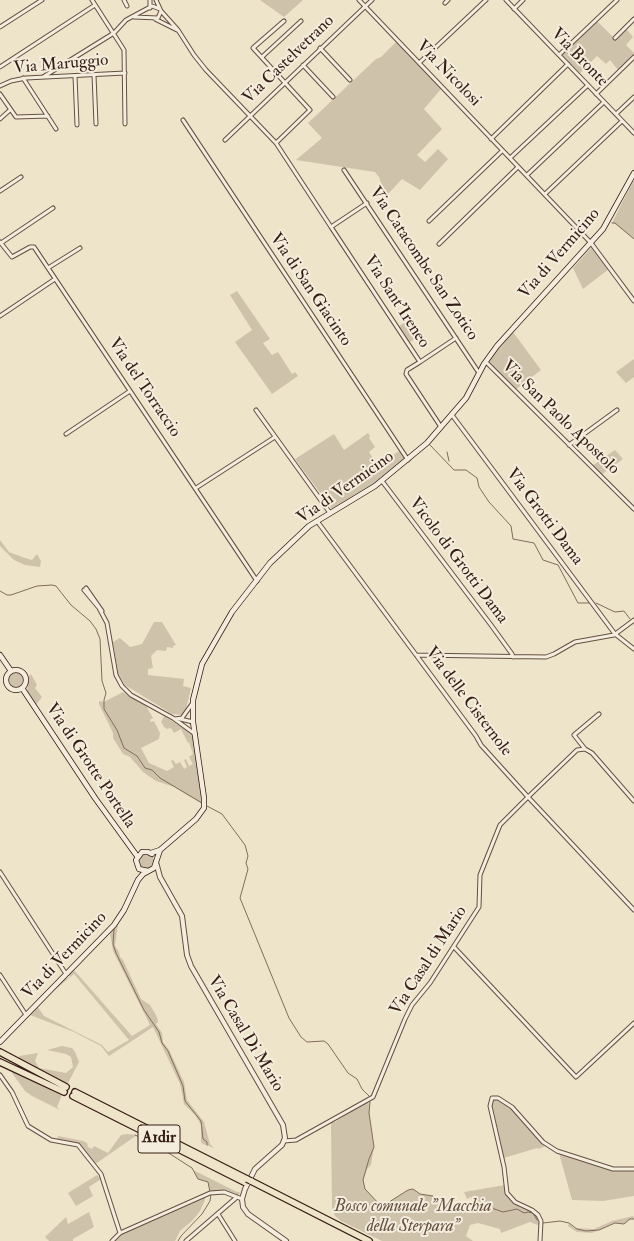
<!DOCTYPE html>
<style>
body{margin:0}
canvas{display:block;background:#eee4ca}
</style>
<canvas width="634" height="1241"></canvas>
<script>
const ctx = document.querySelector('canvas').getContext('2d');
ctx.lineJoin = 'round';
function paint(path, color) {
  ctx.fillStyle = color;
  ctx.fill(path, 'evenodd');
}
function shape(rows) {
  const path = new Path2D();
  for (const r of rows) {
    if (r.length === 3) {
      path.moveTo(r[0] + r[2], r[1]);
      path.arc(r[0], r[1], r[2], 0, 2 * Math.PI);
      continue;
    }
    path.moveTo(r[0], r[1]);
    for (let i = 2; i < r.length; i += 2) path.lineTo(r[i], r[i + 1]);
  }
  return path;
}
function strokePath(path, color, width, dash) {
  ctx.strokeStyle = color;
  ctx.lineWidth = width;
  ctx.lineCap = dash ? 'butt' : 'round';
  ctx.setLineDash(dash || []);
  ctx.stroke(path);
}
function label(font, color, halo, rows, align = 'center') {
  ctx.font = font + ' "IM FELL Double Pica",serif';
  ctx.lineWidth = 4;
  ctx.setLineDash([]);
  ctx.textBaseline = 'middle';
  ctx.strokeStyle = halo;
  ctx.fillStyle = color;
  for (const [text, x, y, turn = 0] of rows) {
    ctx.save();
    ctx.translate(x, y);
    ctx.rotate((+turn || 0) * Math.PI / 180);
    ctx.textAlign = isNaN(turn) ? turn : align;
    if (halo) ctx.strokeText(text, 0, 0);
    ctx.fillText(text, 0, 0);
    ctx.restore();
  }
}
paint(shape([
 [260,0,303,0,284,17],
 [597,21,613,37,624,26,633,37,626,45,634,53,634,55,618,70,610,60,606,64,597,56,580,73,561,56],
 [396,42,441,89,424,109,442,129,417,155,425,162,438,149,448,159,420,190,402,179,387,195,384,192,379,177,375,172,296,160,322,138,308,123,376,59,381,57],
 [633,181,634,181,634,239,615,224,612,223],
 [592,247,609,269,583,289,573,268],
 [237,291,270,339,263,343,272,355,278,352,292,374,295,372,298,376,272,394,235,342,252,330,230,295],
 [409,320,420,336,410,342,399,326],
 [513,332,541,370,515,390,492,368,489,359],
 [634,359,634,377,626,383,616,372],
 [368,433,370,436,369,438,375,447,369,452,377,465,401,450,406,459,376,484,332,509,295,459,334,434,344,450],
 [615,450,623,459,601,475,592,466],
 [0,540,9,552,22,557,32,560,37,554,41,561,40,567,25,565,14,560,0,546],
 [154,622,162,622,176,645,173,646,173,648,167,647,166,651,157,650,151,656,153,668,148,669,148,675,184,679,183,686,191,688,186,709,182,715,172,714,125,685,118,673,113,642,120,638,130,647,142,644],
 [15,680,8],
 [31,674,37,685,35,688,42,697,36,705,27,691,29,676],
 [123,692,146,706,153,718,150,720,151,722,154,721,160,733,159,739,141,748,149,763,167,771,174,767,171,761,173,760,176,764,180,762,184,769,187,767,184,760,186,759,189,766,193,764,189,757,193,754,189,742,188,743,181,729,174,733,171,728,167,729,164,727,161,722,164,716,190,732,193,738,201,783,202,804,174,787,156,781,143,772,130,757,123,754,113,738,113,733,99,704,99,701,104,702],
 [146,861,8],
 [118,924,115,946,119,952,120,957,123,960,141,999,150,1005,157,1017,158,1022,156,1024,162,1033,163,1042,169,1050,184,1082,187,1100,204,1122,210,1144,214,1148,201,1143,201,1125,195,1115,184,1104,180,1084,153,1027,109,1056,101,1046,74,1032,30,1015,37,1006,44,1016,102,1045,108,1052,129,1040,74,974,39,1003,65,978,66,979,70,977,68,974,73,969,132,1036,150,1025,113,951,110,933],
 [62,1046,72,1048,75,1052,79,1062,67,1085,19,1059,19,1056,38,1053,35,1061,39,1068,66,1073,73,1067,71,1057,66,1054,47,1050],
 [13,1071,62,1095,57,1107,60,1110,32,1096,25,1091,12,1073],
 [493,1099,498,1100,514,1109,546,1146,538,1149,537,1148,504,1158,492,1103],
 [367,1101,370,1105,369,1113,374,1147,371,1165,367,1169,363,1180,365,1189,380,1205,386,1204,408,1190,413,1189,420,1194,433,1196,441,1208,449,1210,457,1210,474,1203,471,1197,467,1199,464,1192,505,1185,507,1196,518,1205,535,1213,540,1219,540,1226,530,1222,501,1233,500,1229,478,1223,470,1225,466,1236,473,1241,382,1241,341,1221,335,1216,332,1208,331,1122,335,1122],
 [127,1134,137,1135,94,1165,79,1144,57,1140,58,1136,83,1141,87,1143,88,1147,92,1149,94,1146,108,1153,121,1135],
 [559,1153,611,1170,634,1170,634,1196,603,1201,572,1200],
 [193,1170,235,1191,241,1193,237,1195,221,1190,210,1192,208,1182,198,1179],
 [97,1175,101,1179,89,1187,93,1196,76,1206,68,1193],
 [205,1196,205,1200,200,1211,192,1221,180,1231,175,1241,114,1241,122,1234],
 [89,1212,94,1227,73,1239,73,1241,49,1241,45,1237,66,1217,68,1224],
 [633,1216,634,1219,630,1219,624,1224,615,1223,592,1233,577,1232,568,1226,569,1223,574,1228,594,1229,612,1221]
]), '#cfc2ab');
strokePath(shape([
 [612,223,615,223,634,239],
 [430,445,454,470,466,470,477,478,479,487,489,502,511,526,513,539,534,543,543,560,558,565,578,603,589,603],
 [447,452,449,461],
 [0,591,7,595,11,595,37,586,52,585,56,586,71,605,90,621,96,629,100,639,102,681,106,693,104,700,104,709,117,730,124,748,137,756,145,768,152,770,160,778,202,803],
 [596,603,615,612,624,611,630,619],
 [207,806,222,814,245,845,248,856,246,863,248,869,240,898,289,1018,301,1037,307,1042,324,1041,328,1044,348,1073,357,1079,362,1089,369,1096],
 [114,929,113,944,116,953,144,1010,159,1032,162,1043,168,1051,183,1086,185,1101,201,1121,203,1139,207,1142,207,1145],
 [370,1102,369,1113,374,1147,369,1159,363,1180,365,1189,380,1205,386,1204,408,1190,413,1189,420,1194,433,1196,441,1208,449,1210,457,1210,472,1203,483,1205,503,1212,517,1209,524,1213,528,1212,533,1213,537,1220],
 [135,1135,153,1143,192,1168,198,1179,208,1182,210,1192],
 [543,1223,560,1221,569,1223,577,1229,586,1231,599,1230,615,1223,624,1224,630,1219,634,1219],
 [178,1241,181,1236,202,1214,210,1201,211,1194]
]), '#7f6c5c', 1);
const minor = shape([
 [92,0,124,50,125,124],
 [124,0,127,6],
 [359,0,591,243,634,301],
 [506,0,634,133],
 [445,3,448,0],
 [150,8,150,0],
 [514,9,523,0],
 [161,11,178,30,194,55,206,70,276,143,331,227,367,203],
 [134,17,158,18,161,11,156,0],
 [155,19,177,30],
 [0,27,42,0],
 [615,38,634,19],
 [320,48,350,80],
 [559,55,617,0],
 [262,57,301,21],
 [419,63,486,0],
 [303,65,333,97],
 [0,67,95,5],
 [94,75,96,124],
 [75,76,77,125],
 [43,77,114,33,126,20,152,6,160,9],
 [23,78,56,129],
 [0,86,11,81,26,78,125,73],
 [0,94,16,117,48,116],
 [596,94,634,57],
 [616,114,634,97],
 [0,119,10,110],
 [183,120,408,460],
 [491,139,568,64],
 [225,140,372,0],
 [276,143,310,110,253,48,284,21],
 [510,158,588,85],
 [344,170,479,373],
 [527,175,604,102],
 [0,191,21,177],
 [545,194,622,121],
 [429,221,502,151],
 [331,227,420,362,407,370,406,374,441,427],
 [0,242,12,257,30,247,34,247,257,581],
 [1,243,53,208],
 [439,244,518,167],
 [48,268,80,248],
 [0,316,55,279],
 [420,362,456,338],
 [486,362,634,509],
 [256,410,330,513],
 [452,415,615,634,634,649],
 [66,434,130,391],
 [569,445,617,410],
 [382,481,491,625,512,654,513,657],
 [196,488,275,437],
 [317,521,476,736,481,745,528,797,577,750,585,749,592,753,634,801],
 [86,588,102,611],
 [84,590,99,608,107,623,116,675,122,686,131,695,173,718,195,734],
 [416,655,546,657,554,654,575,642,614,635,634,620],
 [175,719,182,718,192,704],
 [180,719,193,722],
 [585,749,574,735,599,714],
 [0,872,66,974],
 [454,947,576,1077,634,1023],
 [0,975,26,1015],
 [0,1075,12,1092,28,1126,51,1140,78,1145,101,1174,120,1233],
 [284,1141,296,1140,373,1097,405,1019,412,1005,430,983,479,907,480,875,500,825,528,797,634,910],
 [218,1214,235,1241],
 [112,1241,120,1233,210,1193,224,1192,242,1199],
 [186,1241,237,1197],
 [540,1241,541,1221,538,1215,532,1210,515,1202,507,1193,504,1167,490,1106,492,1098,498,1098,512,1107,543,1142,557,1151,613,1169,634,1169]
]);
const tertiary = shape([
 [156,862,160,877,182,916,187,955,191,966,283,1125,285,1138,282,1145,255,1169,245,1189,242,1199,243,1207,248,1214,286,1241]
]);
const secondary = shape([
 [0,655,11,671],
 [16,680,10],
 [22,688,95,798,137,856],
 [151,853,160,850,196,819,204,808,204,798,193,722,193,700,202,664,232,612,270,563,309,526,375,486,427,443,466,398,484,364,497,346,603,229,634,173],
 [148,871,139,869,136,860,142,852,148,852,152,854],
 [0,1042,114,925,124,910,138,880,143,874,154,868,160,850]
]);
const motorway = shape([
 [0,1052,66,1087],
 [0,1062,64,1092],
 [75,1092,247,1179],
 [73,1096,246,1183],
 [251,1181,369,1241]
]);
strokePath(minor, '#644f42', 5);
strokePath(tertiary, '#644f42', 6);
strokePath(secondary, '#361d14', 6);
strokePath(motorway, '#361d14', 8);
strokePath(minor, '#f4eddd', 3);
strokePath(tertiary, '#f4eddd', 4);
strokePath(secondary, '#f4eddd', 4.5);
strokePath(motorway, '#eee4ca', 5.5);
const motorwayBridge = shape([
 [247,1179,251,1181]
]);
strokePath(motorwayBridge, '#361d14', 8, []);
strokePath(motorwayBridge, '#eee4ca', 5.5);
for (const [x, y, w] of [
 [159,1139,42]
]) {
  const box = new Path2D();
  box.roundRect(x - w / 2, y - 14, w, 28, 3);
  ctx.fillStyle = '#f4eddd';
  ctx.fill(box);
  strokePath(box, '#361d14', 1);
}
label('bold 16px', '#361d14', null, [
 ["A1dir",159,1139]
]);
label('17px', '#361d14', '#f4eddd', [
 ["Via Bronte",579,58,46],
 ["Via Castelvetrano",289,60,-44],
 ["Via Maruggio",61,65,-5],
 ["Via Nicolosi",448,74,46],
 ["Via di Vermicino",560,254,-49],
 ["Via Catacombe San Zotico",423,264,56],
 ["Via di San Giacinto",310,290,56],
 ["Via Sant'Ireneo",396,302,57],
 ["Via del Torraccio",144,388,56],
 ["Via San Paolo Apostolo",560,418,44],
 ["Via di Vermicino",346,488,-35],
 ["Via Grotti Dama",544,517,53],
 ["Vicolo di Grotti Dama",458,561,53],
 ["Via delle Cisternole",468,702,53],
 ["Via di Grotte Portella",90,766,56],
 ["Via di Vermicino",65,956,-46],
 ["Via Casal di Mario",429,961,-57],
 ["Via Casal Di Mario",245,1034,59]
]);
label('italic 17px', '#644f41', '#f4eddd', [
 ["Bosco comunale \"Macchia",413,1207],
 ["della Sterpara\"",413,1227]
]);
</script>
